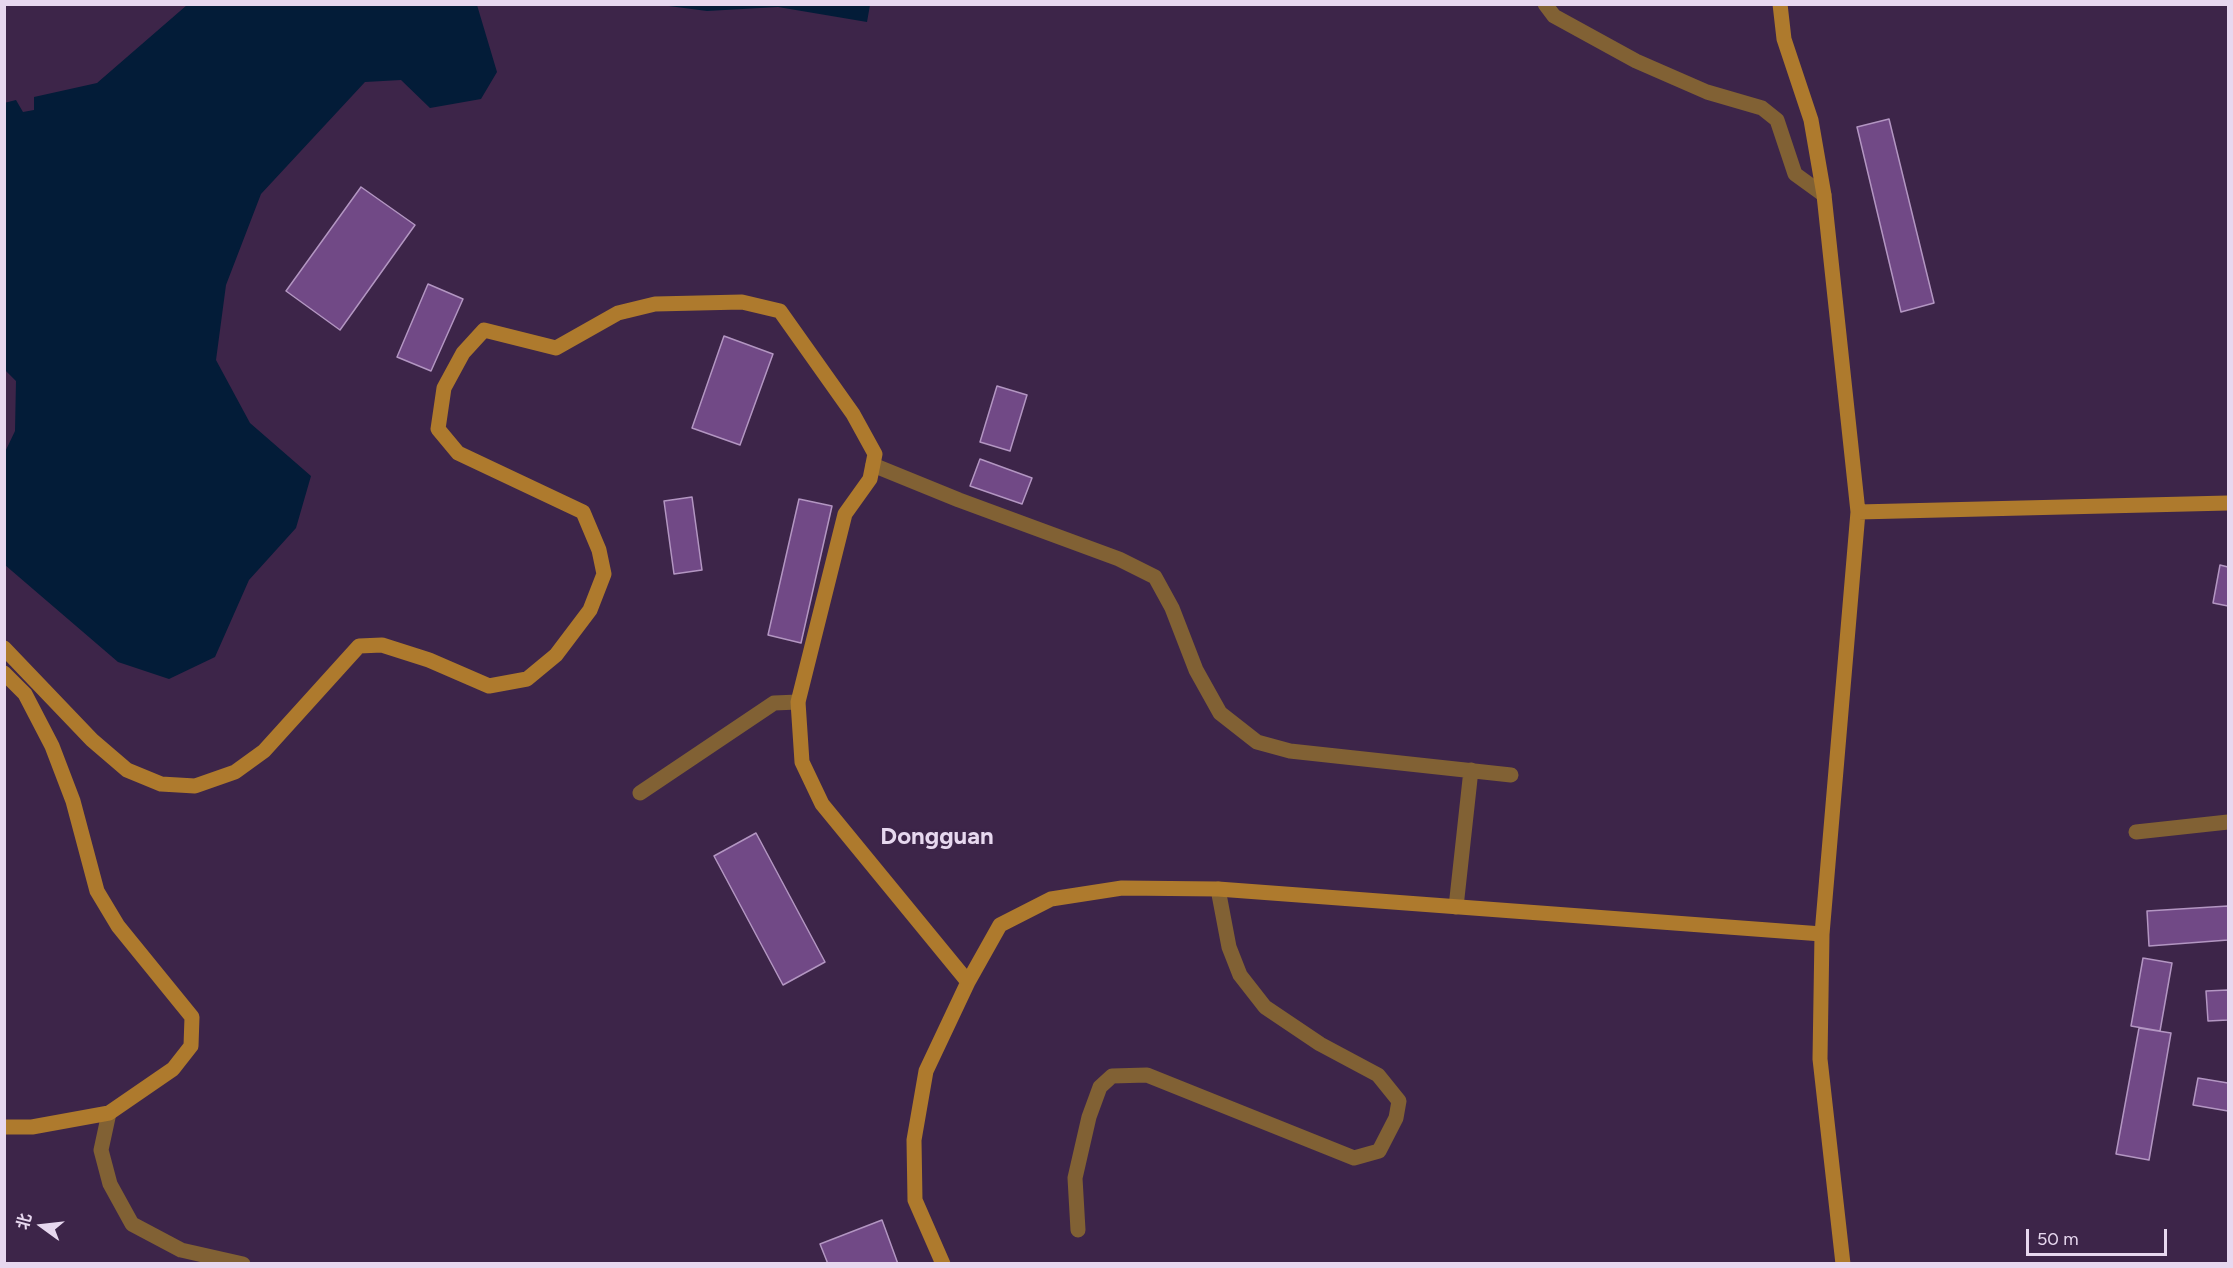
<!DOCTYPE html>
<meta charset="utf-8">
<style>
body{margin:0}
#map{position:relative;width:2233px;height:1268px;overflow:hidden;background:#3d2549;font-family:Figtree,"Noto Sans SC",sans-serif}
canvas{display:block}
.frame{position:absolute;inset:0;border:6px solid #e7d8ef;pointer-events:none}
.north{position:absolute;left:12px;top:1196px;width:60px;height:60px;-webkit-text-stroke:4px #3d2549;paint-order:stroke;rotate:285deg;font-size:16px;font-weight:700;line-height:24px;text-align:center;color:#e7d8ef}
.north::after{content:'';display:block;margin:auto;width:21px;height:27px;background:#e7d8ef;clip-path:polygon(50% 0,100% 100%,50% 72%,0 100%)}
.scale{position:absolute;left:2026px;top:1229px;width:141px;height:27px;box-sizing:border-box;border:3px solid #e7d8ef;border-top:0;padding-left:8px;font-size:18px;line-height:21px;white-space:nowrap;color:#e7d8ef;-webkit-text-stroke:4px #3d2549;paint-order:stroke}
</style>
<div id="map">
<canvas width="2233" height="1268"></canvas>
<div class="frame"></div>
<div class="north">北</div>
<div class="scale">50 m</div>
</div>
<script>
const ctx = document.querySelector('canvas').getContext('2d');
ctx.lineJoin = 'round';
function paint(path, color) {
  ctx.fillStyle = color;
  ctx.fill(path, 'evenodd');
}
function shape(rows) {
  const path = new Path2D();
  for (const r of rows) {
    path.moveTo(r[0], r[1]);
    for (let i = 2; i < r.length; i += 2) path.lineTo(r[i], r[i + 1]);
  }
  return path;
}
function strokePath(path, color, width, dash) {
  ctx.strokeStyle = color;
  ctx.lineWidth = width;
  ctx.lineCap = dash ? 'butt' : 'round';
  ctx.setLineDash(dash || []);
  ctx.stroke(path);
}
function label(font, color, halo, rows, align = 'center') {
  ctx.font = font + ' Figtree,sans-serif';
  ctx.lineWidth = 4.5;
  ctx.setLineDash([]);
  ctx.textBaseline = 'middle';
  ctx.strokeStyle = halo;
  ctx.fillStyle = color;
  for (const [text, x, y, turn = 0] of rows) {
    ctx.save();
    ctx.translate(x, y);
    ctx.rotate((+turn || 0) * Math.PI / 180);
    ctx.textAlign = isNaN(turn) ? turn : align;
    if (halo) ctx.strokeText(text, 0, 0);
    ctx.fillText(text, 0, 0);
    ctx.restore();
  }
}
paint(shape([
 [187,5,477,5,497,72,481,99,430,108,401,80,365,82,261,194,226,285,216,360,250,423,311,476,296,528,249,580,215,657,169,679,118,662,5,565,5,452,15,431,16,381,4,369,4,103,16,100,23,112,34,110,34,97,97,83],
 [661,5,870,5,867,22,778,7,707,11]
]), '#031c38');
const building = shape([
 [1889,119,1934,303,1901,312,1857,127,1889,119],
 [361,187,415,225,340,330,286,291,361,187],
 [428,284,463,299,431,371,397,357,428,284],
 [724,336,773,354,740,445,692,428,724,336],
 [997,386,1027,395,1010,451,980,442,997,386],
 [980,459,1032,478,1022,504,970,486,980,459],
 [692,497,702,570,674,574,664,501,692,497],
 [799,499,832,506,801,643,768,635,799,499],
 [2220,565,2228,567,2228,606,2213,603,2220,565],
 [756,833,825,962,783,985,714,856,756,833],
 [2228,906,2228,940,2149,946,2147,911,2228,906],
 [2143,958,2172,963,2160,1031,2131,1026,2143,958],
 [2228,990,2228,1020,2208,1021,2206,991,2228,990],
 [2139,1028,2171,1033,2149,1160,2116,1154,2139,1028],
 [2198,1078,2228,1083,2228,1111,2193,1105,2198,1078],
 [882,1220,898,1264,828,1264,820,1244,882,1220]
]);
paint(building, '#714986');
strokePath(building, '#b396c2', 1.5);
strokePath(shape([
 [1545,4,1554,16,1636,61,1707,92,1762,108,1777,120,1795,174,1824,195],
 [873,465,959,500,1119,559,1155,577,1172,608,1196,670,1220,713,1257,742,1290,751,1511,775],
 [640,793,774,703,798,702],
 [2136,832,2228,822],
 [1456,907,1471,770],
 [109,1113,101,1150,110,1184,132,1224,181,1250,243,1264],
 [1078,1230,1075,1178,1089,1117,1100,1087,1112,1076,1147,1075,1354,1158,1379,1151,1396,1118,1399,1101,1378,1075,1320,1044,1265,1007,1240,975,1229,947,1218,889]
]), '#816134', 15);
strokePath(shape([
 [1780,4,1784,39,1811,120,1824,195,1858,512,1822,934,1820,1059,1843,1264],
 [1858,512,2228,503],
 [4,648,92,740,127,770,161,784,195,786,235,772,264,751,359,646,382,645,429,660,489,686,527,679,556,655,590,610,604,574,599,550,583,512,458,453,438,429,444,388,463,353,484,330,556,348,618,313,655,304,742,302,780,311,853,414,875,454,870,479,845,514,798,702,802,762,822,804,968,982],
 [4,673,25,694,52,746,73,801,97,891,118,926,192,1017,191,1046,173,1069,109,1113,32,1127,4,1127],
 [943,1264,915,1200,914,1140,926,1071,968,982,1000,925,1051,899,1122,888,1218,889,1822,934]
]), '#ae7a2d', 15);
label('bold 24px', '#e7d8ef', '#3d2549', [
 ["Dongguan",937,837]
]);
</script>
